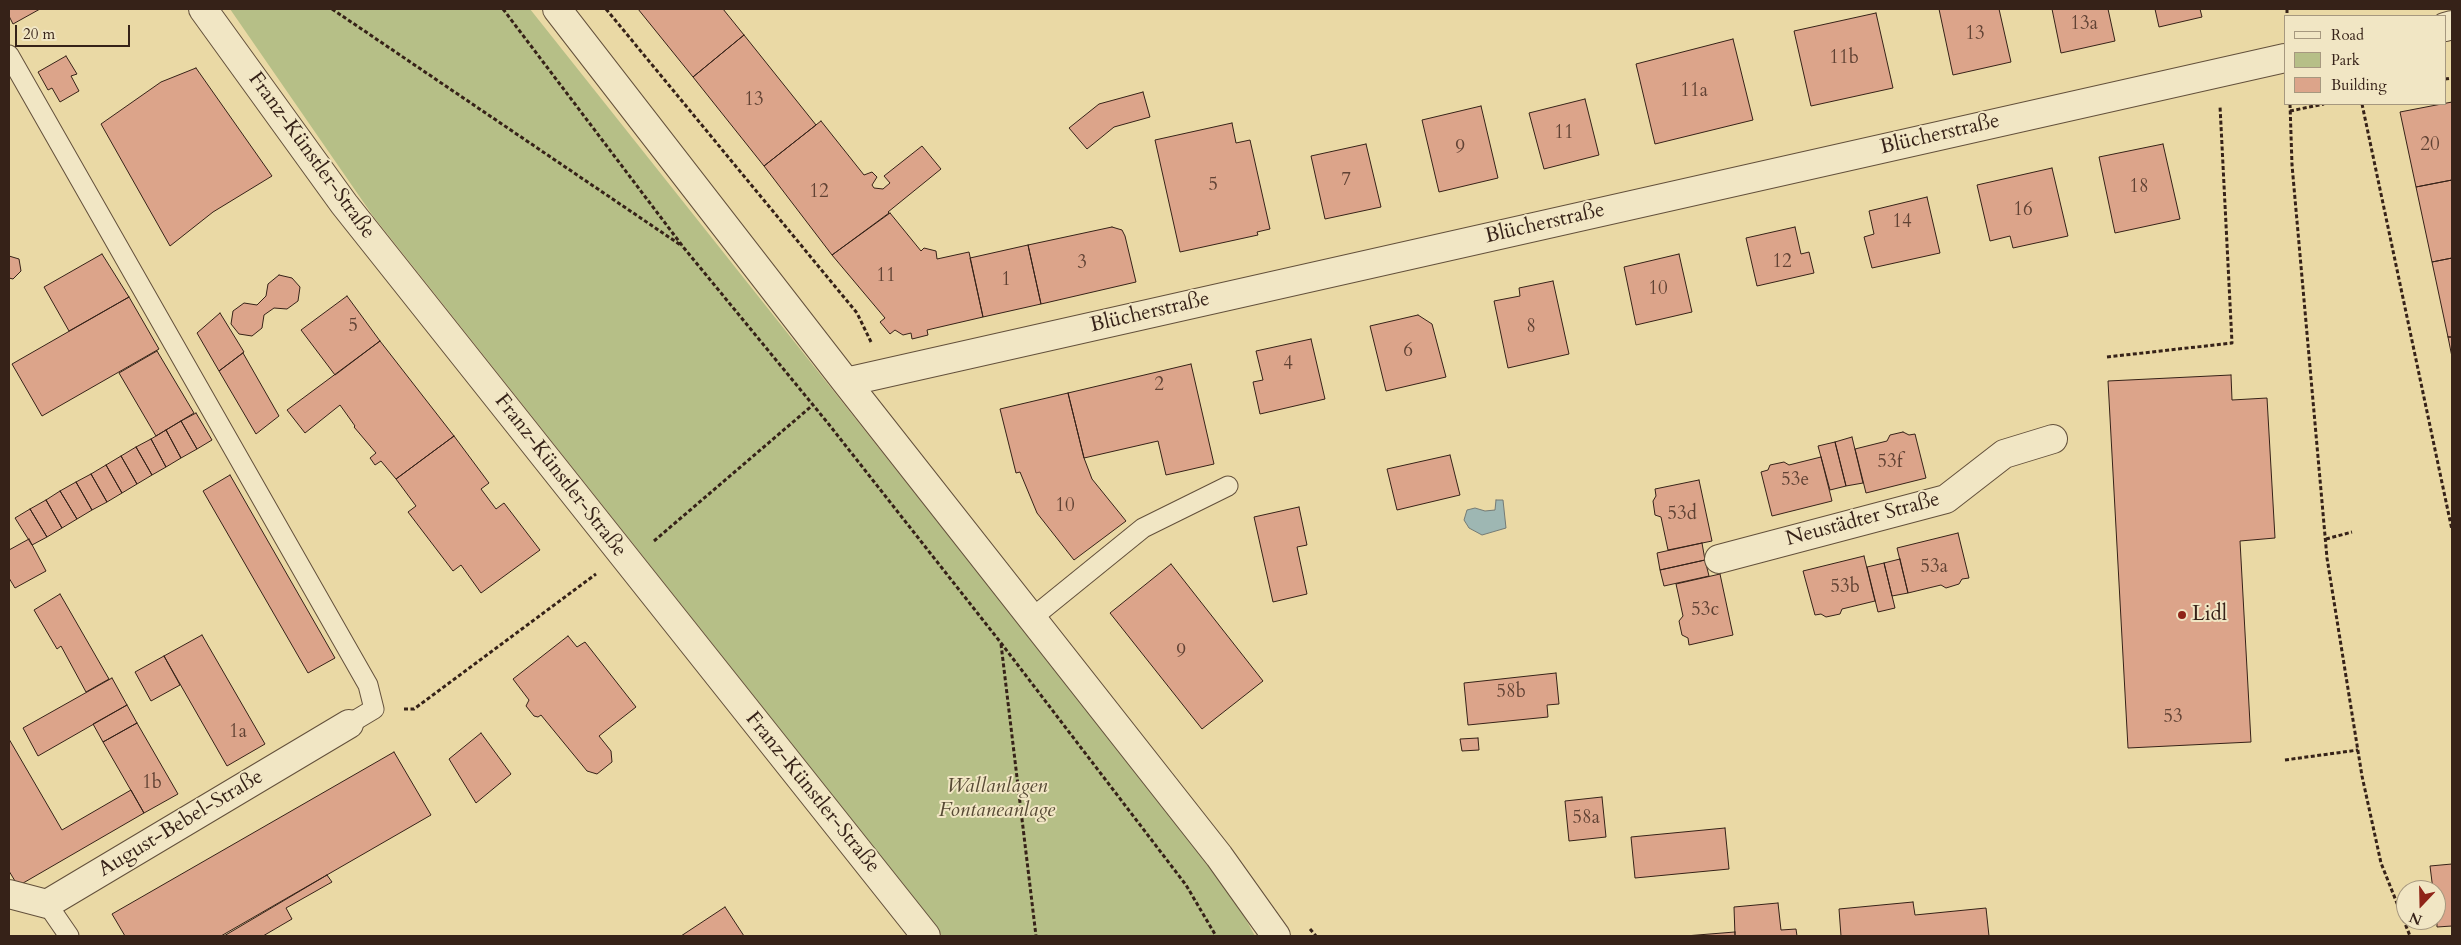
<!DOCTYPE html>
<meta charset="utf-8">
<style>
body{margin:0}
#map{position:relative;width:2461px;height:945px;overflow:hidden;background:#ead9a5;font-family:Cardo,serif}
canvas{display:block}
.frame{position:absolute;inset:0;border:10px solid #362218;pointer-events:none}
.legend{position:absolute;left:2284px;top:15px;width:162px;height:90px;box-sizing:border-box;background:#f1e6c4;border:1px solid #a6987f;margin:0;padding:6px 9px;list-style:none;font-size:15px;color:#362218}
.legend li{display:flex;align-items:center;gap:10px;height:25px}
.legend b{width:25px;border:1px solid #a6987f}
.north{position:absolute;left:2396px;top:880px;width:50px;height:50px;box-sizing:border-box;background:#f1e6c4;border:1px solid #a6987f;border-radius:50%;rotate:201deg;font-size:14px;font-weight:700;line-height:20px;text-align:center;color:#362218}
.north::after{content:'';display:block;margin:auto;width:18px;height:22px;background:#8f2418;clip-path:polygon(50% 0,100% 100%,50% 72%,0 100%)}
.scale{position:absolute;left:15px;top:25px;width:115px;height:22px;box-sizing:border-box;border:2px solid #362218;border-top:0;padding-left:6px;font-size:15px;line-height:18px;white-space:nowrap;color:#362218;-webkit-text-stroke:4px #f1e6c4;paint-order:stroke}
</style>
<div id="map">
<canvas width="2461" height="945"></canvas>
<div class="frame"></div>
<ul class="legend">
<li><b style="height:6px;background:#f1e6c4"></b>Road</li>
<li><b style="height:14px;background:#b6bf87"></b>Park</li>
<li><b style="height:14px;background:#dca48a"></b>Building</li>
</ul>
<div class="north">N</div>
<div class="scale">20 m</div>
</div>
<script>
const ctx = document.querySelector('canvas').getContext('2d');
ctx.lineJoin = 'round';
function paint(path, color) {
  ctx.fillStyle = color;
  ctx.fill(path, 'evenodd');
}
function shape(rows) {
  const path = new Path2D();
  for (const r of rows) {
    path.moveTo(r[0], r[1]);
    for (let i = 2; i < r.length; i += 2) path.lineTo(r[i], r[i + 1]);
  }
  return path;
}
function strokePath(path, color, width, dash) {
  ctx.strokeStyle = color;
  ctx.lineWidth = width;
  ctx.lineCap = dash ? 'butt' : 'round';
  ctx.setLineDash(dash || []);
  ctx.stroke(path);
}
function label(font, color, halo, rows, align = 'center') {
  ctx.font = font + ' Cardo,serif';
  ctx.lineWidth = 4;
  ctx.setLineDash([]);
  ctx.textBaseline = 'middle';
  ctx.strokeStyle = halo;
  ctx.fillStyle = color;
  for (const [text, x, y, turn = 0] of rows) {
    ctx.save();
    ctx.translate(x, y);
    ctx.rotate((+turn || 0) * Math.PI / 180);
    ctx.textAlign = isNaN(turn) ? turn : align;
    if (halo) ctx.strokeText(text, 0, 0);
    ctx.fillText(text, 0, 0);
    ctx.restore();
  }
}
paint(shape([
 [230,9,530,9,1230,890,1255,936,942,936,930,918,373,216]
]), '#b6bf87');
const water = shape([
 [1496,500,1503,500,1506,528,1482,535,1469,528,1464,520,1467,510,1475,508,1485,511,1495,510,1496,500]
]);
paint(water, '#9eb7b3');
strokePath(water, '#747b75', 1);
const building = shape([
 [9,9,40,9,13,24,9,16,9,9],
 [638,9,723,9,744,35,693,77,638,9],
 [1939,9,1999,9,2011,62,1953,75,1939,9],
 [2052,9,2108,9,2115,41,2061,53,2052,9],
 [2155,9,2200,9,2202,17,2159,27,2155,9],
 [1876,13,1893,88,1811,106,1794,31,1876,13],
 [744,35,816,125,764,166,693,77,744,35],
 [1733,39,1753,120,1655,144,1636,64,1733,39],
 [66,56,77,74,71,76,79,91,60,102,52,88,48,90,38,72,66,56],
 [196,68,272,176,213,212,170,246,101,124,161,82,196,68],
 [1143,92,1150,117,1114,127,1087,149,1069,128,1099,104,1143,92],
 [1585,99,1599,155,1544,169,1529,113,1585,99],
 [2452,102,2452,180,2416,187,2400,112,2452,102],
 [1481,106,1498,178,1439,192,1422,120,1481,106],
 [821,121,864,175,872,172,877,177,872,185,874,188,883,189,890,183,884,176,922,146,941,169,888,212,889,213,832,255,764,166,821,121],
 [1232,123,1236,143,1250,140,1270,229,1257,232,1258,235,1180,252,1155,140,1232,123],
 [1366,144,1381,207,1325,219,1311,156,1366,144],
 [2163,144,2180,219,2115,233,2099,157,2163,144],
 [2052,168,2068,236,2013,248,2010,236,1990,241,1977,185,2052,168],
 [2452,180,2452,258,2432,262,2416,187,2452,180],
 [1927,197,1940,253,1872,268,1864,237,1874,234,1869,211,1927,197],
 [890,213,921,251,924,248,936,251,937,259,969,252,983,317,927,330,928,335,912,339,911,333,903,335,895,330,890,334,880,322,885,318,832,255,890,213],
 [1112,227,1122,230,1125,236,1136,282,1041,304,1028,245,1112,227],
 [1795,227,1801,254,1809,252,1814,273,1757,286,1746,238,1795,227],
 [1028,245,1041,304,983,317,970,258,1028,245],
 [102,254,129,297,69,331,44,287,102,254],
 [1679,254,1692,312,1636,325,1624,267,1679,254],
 [9,256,19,259,21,271,13,279,9,278,9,256],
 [2452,258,2452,337,2448,337,2432,262,2452,258],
 [279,275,292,278,300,287,298,301,287,309,274,308,264,315,262,328,252,336,239,334,231,324,233,311,244,303,257,305,266,296,268,284,279,275],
 [1553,281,1569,354,1508,368,1494,301,1520,296,1519,288,1553,281],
 [347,296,380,341,335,375,301,330,347,296],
 [129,297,159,349,42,416,12,364,129,297],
 [220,313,244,352,219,371,197,333,220,313],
 [1418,315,1432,324,1446,377,1386,391,1370,326,1418,315],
 [2448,337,2452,337,2452,357,2448,337],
 [1311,339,1325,399,1260,414,1253,382,1263,380,1256,351,1311,339],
 [380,341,454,436,396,479,381,461,375,465,370,458,376,453,354,427,355,426,340,405,305,433,287,410,380,341],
 [157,351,194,413,156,436,119,373,157,351],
 [243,353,279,416,256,434,219,371,243,353],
 [1191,364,1214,464,1166,475,1158,441,1084,458,1068,393,1191,364],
 [2231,375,2232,400,2267,398,2275,538,2240,541,2251,742,2128,748,2108,381,2231,375],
 [1068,393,1084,458,1092,479,1126,521,1074,560,1037,513,1020,472,1016,473,1000,409,1068,393],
 [196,413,212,440,197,449,181,421,196,413],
 [181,421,197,449,181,458,166,430,181,421],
 [166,430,181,458,166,467,151,439,166,430],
 [1903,432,1909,435,1915,434,1926,478,1866,493,1855,449,1887,441,1890,435,1903,432],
 [454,436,489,483,481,489,496,509,504,503,540,550,481,593,461,565,453,571,408,512,416,506,396,479,454,436],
 [1852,437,1863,483,1846,486,1835,442,1852,437],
 [151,439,166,467,152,475,136,447,151,439],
 [1835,442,1846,486,1830,490,1818,446,1835,442],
 [136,447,152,475,137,484,121,456,136,447],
 [1450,455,1460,495,1397,510,1387,469,1450,455],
 [121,456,137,484,122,493,106,465,121,456],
 [1821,457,1832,501,1772,516,1761,472,1768,470,1770,465,1784,462,1789,465,1821,457],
 [106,465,122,493,107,502,91,474,106,465],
 [91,474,107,502,92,510,76,482,91,474],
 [230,475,335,658,308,673,203,491,230,475],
 [1699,480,1712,541,1668,550,1661,517,1655,515,1653,501,1656,496,1655,489,1699,480],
 [76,482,92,510,77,519,60,491,76,482],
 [60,491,77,519,62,528,46,500,60,491],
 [46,500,62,528,47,537,30,509,46,500],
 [1299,507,1307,545,1297,547,1307,594,1273,602,1254,517,1299,507],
 [30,509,47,537,32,545,15,518,30,509],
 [1958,533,1969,578,1962,579,1959,584,1946,588,1941,585,1908,593,1897,548,1958,533],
 [29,539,46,571,15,588,9,578,9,550,29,539],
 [1702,543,1705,560,1660,570,1657,553,1702,543],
 [1864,556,1875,601,1842,609,1840,614,1826,617,1821,614,1815,615,1803,571,1864,556],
 [1900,559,1908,593,1892,596,1884,563,1900,559],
 [1705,560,1709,576,1664,586,1660,570,1705,560],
 [1884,563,1895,608,1878,612,1867,567,1884,563],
 [1171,564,1263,681,1202,729,1110,613,1171,564],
 [1720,574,1733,635,1689,645,1688,638,1682,635,1679,621,1683,616,1676,584,1720,574],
 [60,594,109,679,86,692,61,646,57,649,34,610,60,594],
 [202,635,265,744,227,766,164,656,202,635],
 [568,636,577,647,585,642,636,707,599,736,611,751,612,762,597,774,587,771,541,715,538,717,534,716,526,706,529,700,513,679,568,636],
 [164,656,180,685,151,701,135,672,164,656],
 [1556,673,1559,704,1547,705,1548,717,1468,725,1464,683,1556,673],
 [112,678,127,705,38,756,23,728,112,678],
 [127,705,137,723,103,742,93,724,127,705],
 [137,723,178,794,144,813,103,742,137,723],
 [481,733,511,774,476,803,449,759,481,733],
 [1478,738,1479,750,1462,751,1460,739,1478,738],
 [9,739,62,830,131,790,144,813,18,886,9,871,9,739],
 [394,752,431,815,221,936,125,936,112,914,394,752],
 [1602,797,1606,837,1569,841,1565,801,1602,797],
 [1725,828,1729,869,1635,878,1631,837,1725,828],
 [2452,864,2452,926,2437,927,2436,890,2433,890,2430,866,2452,864],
 [327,875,332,882,286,908,292,919,263,936,224,936,327,875],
 [1913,902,1915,915,1986,908,1989,936,1841,936,1839,909,1913,902],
 [1778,903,1781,930,1796,929,1797,936,1735,936,1734,907,1778,903],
 [725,907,744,936,681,936,725,907],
 [1735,932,1735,936,1685,936,1735,932]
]);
paint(building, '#dca48a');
strokePath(building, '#362218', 1);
const service = shape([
 [9,55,368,685,374,709,349,724],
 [1032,618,1143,528,1228,486],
 [47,904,69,936]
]);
const minor = shape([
 [203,9,344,204,926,936],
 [557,9,846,382,1219,856,1276,936],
 [2445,27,2452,25],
 [846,382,2285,58],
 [1719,559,1946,499,2004,454,2053,439],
 [9,894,47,904,349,724]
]);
strokePath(service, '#63503b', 21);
strokePath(minor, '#63503b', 30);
strokePath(shape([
 [332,9,682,246],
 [503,9,684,248,827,422,1001,643,1186,885,1216,936],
 [606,9,857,313,871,342],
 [2287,9,2287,16],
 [2445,79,2452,78],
 [2290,104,2292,165,2327,558,2362,776,2381,863,2410,936],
 [2362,104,2452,530],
 [2290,111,2324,104],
 [2107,357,2232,343,2220,106],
 [2326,539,2352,532],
 [654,541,814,404],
 [1001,644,1036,936],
 [404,709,414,709,596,574],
 [2285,760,2358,750],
 [1310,929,1316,936]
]), '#362218', 3, [4, 2.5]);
strokePath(service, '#f1e6c4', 19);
strokePath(minor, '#f1e6c4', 28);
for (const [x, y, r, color] of [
 [2182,615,5,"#8f2418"]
]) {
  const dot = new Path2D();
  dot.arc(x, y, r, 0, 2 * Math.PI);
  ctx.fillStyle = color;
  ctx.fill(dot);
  strokePath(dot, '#f1e6c4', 2);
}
label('19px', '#604234', null, [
 ["13a",2084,25],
 ["13",1975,35],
 ["11b",1844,59],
 ["11a",1694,92],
 ["13",754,101],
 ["11",1564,134],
 ["20",2430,146],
 ["9",1460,149],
 ["7",1346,181],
 ["5",1213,186],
 ["18",2139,188],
 ["12",819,193],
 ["16",2023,211],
 ["14",1902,223],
 ["12",1782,263],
 ["3",1082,264],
 ["11",886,277],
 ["1",1006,281],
 ["10",1658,290],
 ["5",353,327],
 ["8",1531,328],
 ["6",1408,352],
 ["4",1288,365],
 ["2",1159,386],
 ["53f",1890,463],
 ["53e",1795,481],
 ["10",1065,507],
 ["53d",1682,515],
 ["53a",1934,568],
 ["53b",1845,588],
 ["53c",1705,611],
 ["9",1181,653],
 ["58b",1511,693],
 ["53",2173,718],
 ["1a",238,733],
 ["1b",152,784],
 ["58a",1586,819]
]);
label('21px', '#362218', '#f1e6c4', [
 ["Blücherstraße",1940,135,-13],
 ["Franz-Künstler-Straße",311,156,54],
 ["Blücherstraße",1545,224,-13],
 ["Blücherstraße",1150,313,-13],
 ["Franz-Künstler-Straße",560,476,52],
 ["Neustädter Straße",1863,520,-15],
 ["Franz-Künstler-Straße",812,793,51],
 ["August-Bebel-Straße",181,824,-31]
]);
label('21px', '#362218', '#f1e6c4', [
 ["Lidl",2192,615]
], 'left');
label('italic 21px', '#564934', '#f1e6c4', [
 ["Wallanlagen",997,787],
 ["Fontaneanlage",997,811]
]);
</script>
